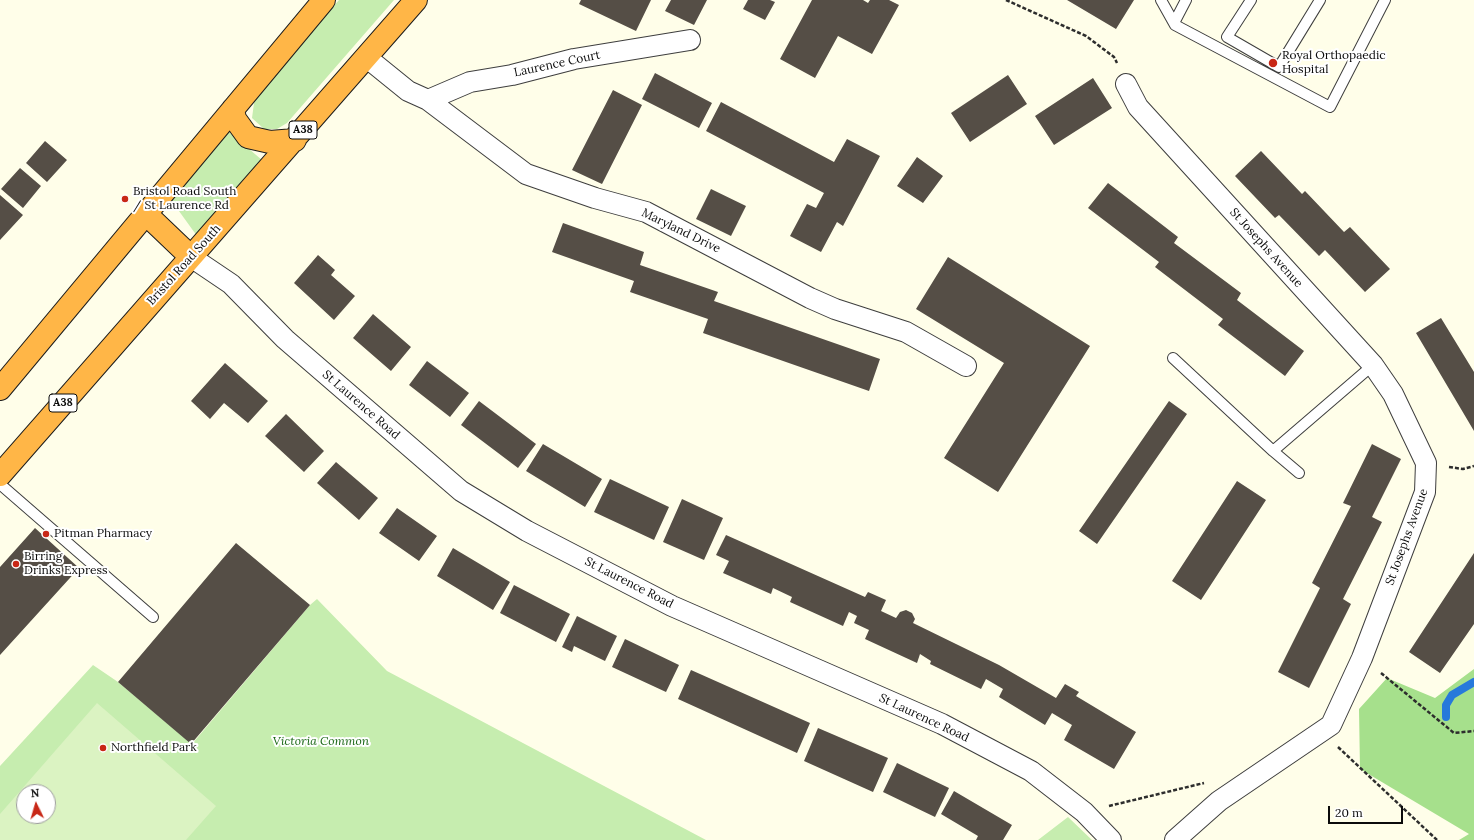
<!DOCTYPE html>
<style>
body{margin:0}
#map{position:relative;width:1474px;height:840px;overflow:hidden;background:#fffee9;font-family:Lora,serif}
canvas{display:block}
.north{position:absolute;left:16px;top:784px;width:40px;height:40px;box-sizing:border-box;background:#fff;border:1px solid #9d9d9d;border-radius:50%;rotate:355deg;font-size:11px;font-weight:700;line-height:16px;text-align:center;color:#0b0b0b}
.north::after{content:'';display:block;margin:auto;width:14px;height:18px;background:#c82716;clip-path:polygon(50% 0,100% 100%,50% 72%,0 100%)}
.scale{position:absolute;left:1328px;top:806px;width:75px;height:18px;box-sizing:border-box;border:2px solid #0b0b0b;border-top:0;padding-left:5px;font-size:12px;line-height:14px;white-space:nowrap;color:#0b0b0b;-webkit-text-stroke:3px #fff;paint-order:stroke}
</style>
<div id="map">
<canvas width="1474" height="840"></canvas>
<div class="north">N</div>
<div class="scale">20 m</div>
</div>
<script>
const ctx = document.querySelector('canvas').getContext('2d');
ctx.lineJoin = 'round';
function paint(path, color) {
  ctx.fillStyle = color;
  ctx.fill(path, 'evenodd');
}
function shape(rows) {
  const path = new Path2D();
  for (const r of rows) {
    path.moveTo(r[0], r[1]);
    for (let i = 2; i < r.length; i += 2) path.lineTo(r[i], r[i + 1]);
  }
  return path;
}
function strokePath(path, color, width, dash) {
  ctx.strokeStyle = color;
  ctx.lineWidth = width;
  ctx.lineCap = dash ? 'butt' : 'round';
  ctx.setLineDash(dash || []);
  ctx.stroke(path);
}
function label(font, color, halo, rows, align = 'center') {
  ctx.font = font + ' Lora,serif';
  ctx.lineWidth = 4;
  ctx.setLineDash([]);
  ctx.textBaseline = 'middle';
  ctx.strokeStyle = halo;
  ctx.fillStyle = color;
  for (const [text, x, y, turn = 0] of rows) {
    ctx.save();
    ctx.translate(x, y);
    ctx.rotate((+turn || 0) * Math.PI / 180);
    ctx.textAlign = isNaN(turn) ? turn : align;
    if (halo) ctx.strokeText(text, 0, 0);
    ctx.fillText(text, 0, 0);
    ctx.restore();
  }
}
paint(shape([
 [339,0,394,0,287,123,277,129,264,129,252,118,255,96],
 [229,132,262,160,197,236,171,200],
 [317,599,387,671,706,840,0,840,0,766,93,665,118,682,192,744,310,605],
 [24,792,48,792,48,816,24,816],
 [1068,817,1092,840,1038,840]
]), '#c6edaf');
paint(shape([
 [1474,669,1474,840,1459,840,1469,834,1360,769,1359,709,1387,678,1435,698]
]), '#a6e08c');
paint(shape([
 [97,703,216,806,186,840,0,840,0,814],
 [24,792,48,792,48,816,24,816]
]), '#dbf3c2');
strokePath(shape([
 [1446,717,1446,705,1452,695,1474,682]
]), '#2779db', 8);
paint(shape([
 [581,0,651,0,636,31,579,4],
 [671,0,707,0,694,25,665,11],
 [748,0,770,0,775,2,765,20,743,9],
 [812,0,863,0,868,3,870,0,889,0,899,5,872,54,838,36,815,78,780,59],
 [1067,0,1134,0,1116,29],
 [655,73,712,103,699,128,642,99],
 [1008,75,1027,104,970,142,951,113],
 [1093,78,1112,108,1054,145,1035,116],
 [613,90,642,105,602,184,572,170],
 [721,102,834,162,847,139,880,156,843,226,837,222,821,252,790,236,807,204,816,208,824,193,706,131],
 [45,141,67,160,47,182,26,163],
 [1261,151,1302,194,1305,191,1344,232,1350,227,1390,269,1365,292,1325,250,1319,256,1279,215,1275,218,1235,176],
 [917,157,943,176,923,203,897,186],
 [20,168,41,186,23,208,1,189],
 [1108,183,1178,237,1174,243,1241,293,1237,300,1304,351,1285,376,1218,325,1223,319,1155,267,1159,262,1088,208],
 [711,189,746,206,731,236,696,219],
 [0,195,23,215,0,240],
 [563,223,644,252,640,265,718,292,714,301,880,359,869,391,703,333,708,319,630,292,634,281,552,252],
 [318,255,335,270,331,275,355,296,334,320,294,283],
 [948,257,1090,346,998,492,944,458,1004,363,916,309],
 [373,314,411,347,391,371,353,338],
 [1441,318,1474,372,1474,431,1416,333],
 [427,361,469,393,450,417,409,385],
 [225,363,268,401,248,423,224,403,210,419,191,401],
 [479,401,536,444,518,468,461,425],
 [1169,401,1187,414,1097,544,1079,531],
 [286,414,324,451,304,472,265,436],
 [543,444,602,479,585,507,526,471],
 [1372,444,1401,459,1372,517,1382,522,1343,599,1351,604,1309,688,1278,672,1320,588,1312,583,1351,506,1343,503],
 [336,462,378,498,359,520,317,483],
 [610,479,669,507,654,540,594,512],
 [1237,481,1266,500,1201,600,1172,581],
 [682,499,723,518,704,560,663,542],
 [397,508,437,536,419,561,379,533],
 [35,528,79,568,0,655,0,567],
 [726,535,865,597,868,592,886,600,881,611,896,618,900,612,906,610,912,613,915,619,913,623,999,665,1056,698,1065,684,1079,692,1076,696,1136,732,1114,769,1064,740,1072,725,1052,713,1045,725,999,697,1003,689,986,679,981,689,930,664,931,661,920,654,917,663,865,639,869,630,854,623,857,616,849,612,843,626,790,602,792,597,773,588,771,594,723,573,729,561,716,555],
 [236,543,310,605,191,744,118,682],
 [453,548,510,582,493,610,437,576],
 [1474,553,1474,624,1440,673,1409,652],
 [514,585,570,614,556,642,500,613],
 [577,616,617,636,605,661,574,646,572,652,562,647],
 [625,639,679,665,666,692,612,667],
 [691,670,810,723,797,753,678,699],
 [818,728,888,758,873,792,804,761],
 [897,763,949,788,935,817,883,792],
 [954,791,1012,825,1003,840,976,840,978,836,941,814]
]), '#554e46');
const lane = shape([
 [1161,0,1175,25,1330,107,1385,0],
 [1251,0,1227,37,1279,67,1320,0],
 [1174,23,1186,0],
 [1173,358,1273,451,1373,365],
 [1273,451,1299,473],
 [0,484,153,617]
]);
const street = shape([
 [366,57,408,91,428,100,526,174,595,198,646,212,810,298,835,309,906,332,966,366],
 [1126,84,1138,107,1373,365,1393,394,1426,463,1425,492,1362,658,1331,725,1219,801,1175,840],
 [428,100,470,82,512,75,574,59,690,40],
 [191,257,231,284,285,339,461,491,527,531,672,606,942,724,1031,771,1084,812,1111,840]
]);
const highway = shape([
 [233,109,235,119,248,137,270,142,295,140],
 [146,214,191,257],
 [0,389,324,0],
 [0,475,416,0]
]);
strokePath(lane, '#3e3e3e', 12);
strokePath(street, '#3e3e3e', 22);
strokePath(highway, '#1c1c1c', 24);
strokePath(shape([
 [1006,0,1086,36,1114,57,1117,63],
 [1449,467,1463,469,1474,466],
 [1381,673,1454,733,1474,731],
 [1338,747,1437,840],
 [1109,806,1204,783]
]), '#2d2d2d', 2.5, [4, 2]);
strokePath(lane, '#fff', 10);
strokePath(street, '#fff', 20);
strokePath(highway, '#ffb647', 22);
for (const [x, y, r, color] of [
 [1273,63,5,"#c82716"],
 [125,199,4,"#c82716"],
 [46,534,4,"#c82716"],
 [16,564,4,"#c82716"],
 [103,748,4,"#c82716"]
]) {
  const dot = new Path2D();
  dot.arc(x, y, r, 0, 2 * Math.PI);
  ctx.fillStyle = color;
  ctx.fill(dot);
  strokePath(dot, '#fff', 1.5);
}
for (const [x, y, w] of [
 [303,130,28],
 [63,403,28]
]) {
  const box = new Path2D();
  box.roundRect(x - w / 2, y - 9, w, 18, 3);
  ctx.fillStyle = '#fff';
  ctx.fill(box);
  strokePath(box, '#0b0b0b', 1);
}
label('bold 11px', '#0b0b0b', null, [
 ["A38",303,130],
 ["A38",63,403]
]);
label('12px', '#0b0b0b', '#fff', [
 ["Royal Orthopaedic",1282,56],
 ["Hospital",1282,70],
 ["Bristol Road South",133,192],
 ["/ St Laurence Rd",133,206],
 ["Pitman Pharmacy",54,534],
 ["Birring",24,557],
 ["Drinks Express",24,571],
 ["Northfield Park",111,748]
], 'left');
label('12px', '#0b0b0b', '#fff', [
 ["Laurence Court",557,64,-12],
 ["Maryland Drive",681,231,26],
 ["St Josephs Avenue",1266,248,48],
 ["Bristol Road South",184,265,-48],
 ["St Laurence Road",361,405,41],
 ["St Josephs Avenue",1407,537,-70],
 ["St Laurence Road",629,583,27],
 ["St Laurence Road",924,718,25]
]);
label('italic 12px', '#1b6816', '#fff', [
 ["Victoria Common",321,742]
]);
</script>
